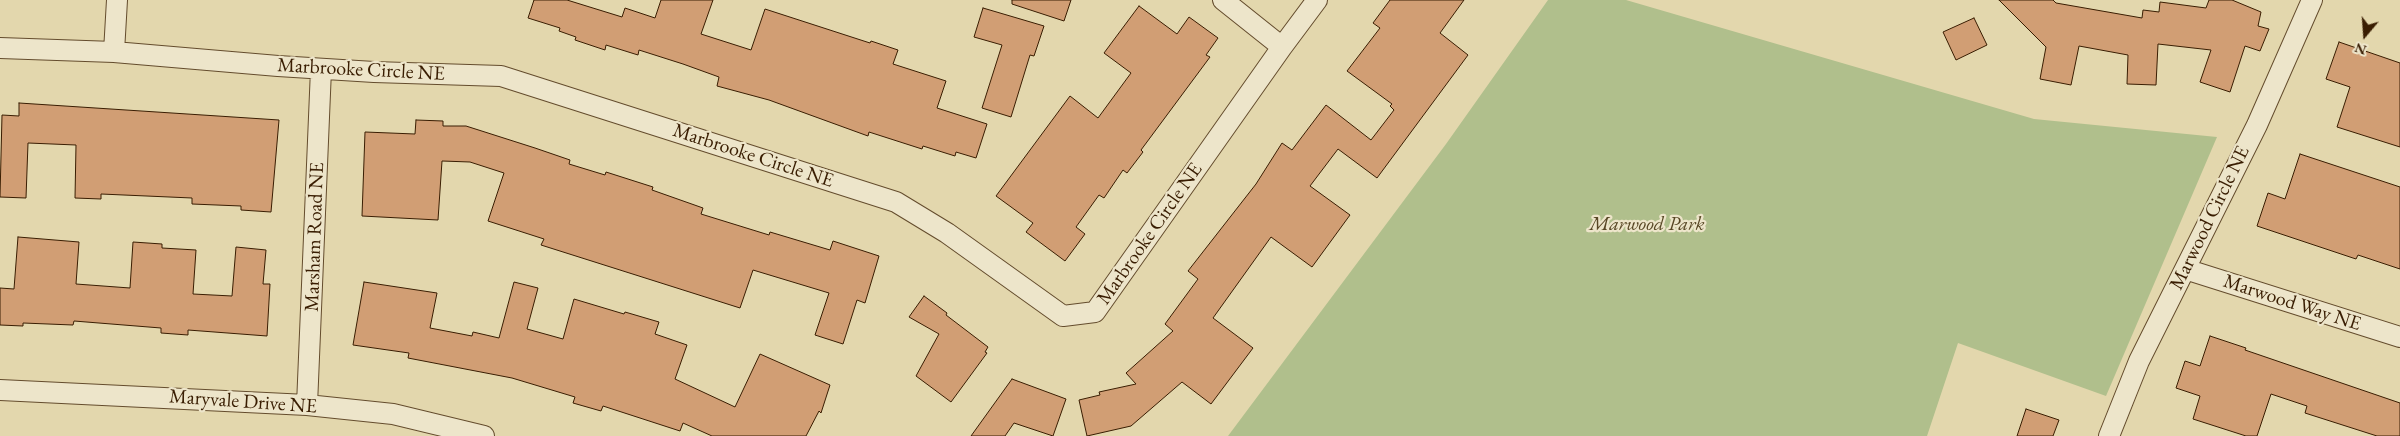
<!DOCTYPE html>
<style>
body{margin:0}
#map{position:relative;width:2400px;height:436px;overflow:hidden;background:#e3d7ad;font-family:"EB Garamond",serif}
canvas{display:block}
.north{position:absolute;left:2340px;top:10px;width:50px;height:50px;-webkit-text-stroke:4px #ede5ca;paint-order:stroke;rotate:198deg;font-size:14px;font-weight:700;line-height:20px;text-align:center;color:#391d02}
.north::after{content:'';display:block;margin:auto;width:18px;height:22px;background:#391d02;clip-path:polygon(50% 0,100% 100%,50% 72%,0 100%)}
</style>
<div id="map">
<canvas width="2400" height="436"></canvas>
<div class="north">N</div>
</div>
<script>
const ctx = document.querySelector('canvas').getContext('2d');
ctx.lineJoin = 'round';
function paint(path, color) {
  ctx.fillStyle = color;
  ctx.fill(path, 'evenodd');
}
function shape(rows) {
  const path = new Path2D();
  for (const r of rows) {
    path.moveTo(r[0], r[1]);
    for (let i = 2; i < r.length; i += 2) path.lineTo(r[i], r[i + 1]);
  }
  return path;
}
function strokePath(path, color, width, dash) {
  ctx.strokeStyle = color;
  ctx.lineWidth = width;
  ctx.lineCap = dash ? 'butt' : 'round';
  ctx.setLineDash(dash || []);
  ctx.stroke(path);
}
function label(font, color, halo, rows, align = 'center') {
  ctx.font = font + ' "EB Garamond",serif';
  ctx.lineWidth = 4.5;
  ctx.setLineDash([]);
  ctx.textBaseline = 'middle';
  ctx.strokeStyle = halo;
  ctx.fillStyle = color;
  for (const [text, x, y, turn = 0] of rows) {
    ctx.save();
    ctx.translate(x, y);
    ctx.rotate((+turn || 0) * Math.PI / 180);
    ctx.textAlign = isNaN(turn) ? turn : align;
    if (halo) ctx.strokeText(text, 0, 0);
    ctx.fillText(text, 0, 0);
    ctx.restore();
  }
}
paint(shape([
 [1548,0,1626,0,2034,119,2217,137,2106,396,1958,343,1927,436,1228,436,1446,144]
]), '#b0bf8c');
const building = shape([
 [534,0,567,0,622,17,625,8,655,18,661,0,713,0,701,34,751,50,765,9,870,43,871,41,898,50,893,64,946,81,937,108,987,124,976,158,956,152,955,156,923,146,922,149,869,132,868,136,769,100,717,86,719,77,683,64,639,50,638,55,606,45,605,50,575,40,576,37,559,31,560,28,528,18,534,0],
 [1012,0,1071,0,1064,21,1012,4,1012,0],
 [1390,0,1464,0,1440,33,1468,55,1377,178,1338,149,1310,186,1350,215,1312,267,1271,237,1213,318,1253,348,1211,404,1182,382,1131,426,1087,436,1079,400,1100,395,1099,392,1136,384,1126,373,1173,331,1165,324,1198,279,1188,271,1256,184,1282,143,1292,150,1326,105,1371,140,1394,110,1390,106,1392,104,1347,71,1380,28,1373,23,1390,0],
 [1999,0,2053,0,2056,3,2142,18,2143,10,2159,12,2160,2,2206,8,2209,0,2232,0,2261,12,2258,26,2269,29,2260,51,2245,46,2230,92,2200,82,2211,50,2158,44,2156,85,2127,84,2128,55,2079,46,2071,85,2040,79,2046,47,1999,0],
 [1139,6,1177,34,1189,17,1218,38,1206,55,1210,57,1141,150,1143,152,1127,173,1123,170,1104,198,1099,195,1076,227,1085,234,1065,261,1026,232,1033,223,996,196,1070,96,1098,118,1131,73,1104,53,1139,6],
 [983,8,1044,26,1034,56,1030,55,1011,117,982,108,1002,45,974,37,983,8],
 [1974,18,1987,45,1956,60,1943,32,1974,18],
 [2339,42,2400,63,2400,147,2337,127,2350,87,2326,79,2339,42],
 [19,103,279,120,271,212,241,210,241,206,192,204,192,198,101,194,101,199,75,198,76,145,28,143,26,198,0,197,2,115,19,116,19,103],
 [416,120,443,121,443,126,466,126,535,148,570,160,569,164,605,175,606,172,653,187,652,190,703,208,701,214,769,235,770,232,830,250,833,241,879,256,865,303,857,300,843,344,815,335,829,293,753,270,740,308,541,245,544,239,488,221,504,173,470,162,442,161,438,220,362,216,365,132,415,134,416,120],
 [2300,154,2400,187,2400,269,2358,255,2356,259,2257,226,2268,193,2285,199,2300,154],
 [18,237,79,242,76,284,130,288,133,242,162,244,162,248,196,250,193,294,232,296,236,247,266,250,263,284,270,284,267,336,188,330,188,335,161,333,161,328,74,321,73,325,23,323,23,326,0,325,0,288,14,289,18,237],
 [364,282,437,293,430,328,472,336,473,332,499,338,514,282,538,288,527,329,563,339,574,299,624,314,625,312,659,322,655,334,687,345,675,379,735,407,760,354,830,385,821,413,819,411,806,436,712,436,683,423,680,431,603,406,601,411,573,403,575,397,512,378,408,358,409,353,353,345,364,282],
 [924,296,947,313,946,315,988,347,985,352,987,353,951,402,916,376,939,334,909,317,924,296],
 [2210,336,2246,348,2245,350,2400,403,2400,436,2377,436,2305,413,2307,406,2271,394,2257,436,2246,436,2193,419,2200,396,2176,388,2185,361,2200,366,2210,336],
 [1012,379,1066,399,1053,436,1014,423,1005,436,971,436,1012,379],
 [2026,409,2059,420,2053,436,2017,436,2026,409]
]);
paint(building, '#d19e74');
strokePath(building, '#391d02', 1);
const minor = shape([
 [1223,0,1282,47],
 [0,48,114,52,278,66,374,72,501,76,896,202,947,233,1063,316,1095,312,1282,47,1317,0],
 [114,52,117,0],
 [2185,269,2400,337],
 [0,390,307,405,393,414,484,436],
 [307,405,321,69],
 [2109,436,2139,361,2257,125,2312,0]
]);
strokePath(minor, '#644c2d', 22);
strokePath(minor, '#ede5ca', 20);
label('20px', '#391d02', '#ede5ca', [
 ["Marbrooke Circle NE",361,70,3],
 ["Marbrooke Circle NE",753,156,18],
 ["Marwood Circle NE",2210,218,-64],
 ["Marbrooke Circle NE",1150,234,-55],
 ["Marsham Road NE",315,237,-88],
 ["Marwood Way NE",2292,303,18],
 ["Maryvale Drive NE",243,402,4]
]);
label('italic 20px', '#574624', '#ede5ca', [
 ["Marwood Park",1647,225]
]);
</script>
